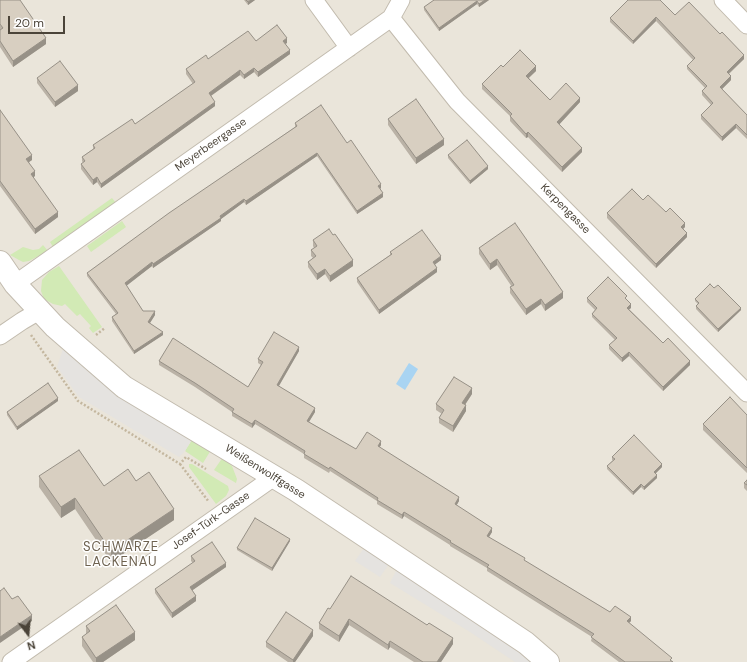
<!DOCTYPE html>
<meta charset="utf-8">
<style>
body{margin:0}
#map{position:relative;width:747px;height:662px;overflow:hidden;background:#f6f3ec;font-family:"DM Sans",sans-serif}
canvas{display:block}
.north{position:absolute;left:8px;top:614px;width:40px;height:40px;-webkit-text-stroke:3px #fff;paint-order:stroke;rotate:164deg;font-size:11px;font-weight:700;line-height:16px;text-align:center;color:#4b4439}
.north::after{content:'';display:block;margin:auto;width:14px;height:18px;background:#4b4439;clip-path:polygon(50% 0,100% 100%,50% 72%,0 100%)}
.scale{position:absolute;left:8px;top:16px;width:57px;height:18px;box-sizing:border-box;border:2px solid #4b4439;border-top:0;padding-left:5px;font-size:12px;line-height:14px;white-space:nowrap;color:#4b4439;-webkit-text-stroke:3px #fff;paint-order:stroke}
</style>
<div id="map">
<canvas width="747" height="662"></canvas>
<div class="north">N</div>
<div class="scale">20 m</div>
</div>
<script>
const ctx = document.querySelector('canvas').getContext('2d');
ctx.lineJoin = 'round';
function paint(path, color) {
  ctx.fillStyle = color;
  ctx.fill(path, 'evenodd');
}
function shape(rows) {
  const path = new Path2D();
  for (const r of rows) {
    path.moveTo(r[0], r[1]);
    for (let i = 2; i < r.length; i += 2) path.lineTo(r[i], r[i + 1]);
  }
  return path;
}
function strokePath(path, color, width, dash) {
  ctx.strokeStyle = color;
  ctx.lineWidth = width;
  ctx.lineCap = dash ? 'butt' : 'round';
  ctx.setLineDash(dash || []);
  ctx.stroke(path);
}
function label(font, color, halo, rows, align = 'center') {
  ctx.font = font + ' "DM Sans",sans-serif';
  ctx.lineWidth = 3;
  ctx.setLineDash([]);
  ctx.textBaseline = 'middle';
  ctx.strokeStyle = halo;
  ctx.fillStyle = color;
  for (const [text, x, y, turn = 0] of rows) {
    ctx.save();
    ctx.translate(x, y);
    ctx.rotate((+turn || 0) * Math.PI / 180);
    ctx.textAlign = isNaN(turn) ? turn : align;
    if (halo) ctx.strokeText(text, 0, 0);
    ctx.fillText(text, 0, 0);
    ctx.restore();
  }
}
paint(shape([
 [0,0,747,0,747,662,0,662]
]), '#eae5da');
paint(shape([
 [112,198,116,203,53,247,50,242],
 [122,221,126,227,91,252,87,246],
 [43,245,48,251,29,261,23,262,19,260,10,255,23,247,33,250,39,249],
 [59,266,102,327,93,333,89,328,91,326,80,314,77,316,65,304,62,306,53,304,44,299,41,291,42,280,49,272],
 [193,438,211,450,203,463,185,451],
 [223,457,232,466,237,479,236,483,214,470],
 [189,464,192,464,228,486,229,490,226,496,216,504,189,467]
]), '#d2eab5');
paint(shape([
 [63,349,105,380,193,438,185,451,179,457,79,397,57,367],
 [364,548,389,564,380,577,355,561],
 [397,569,540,662,515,662,470,632,390,583]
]), '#e5e3e0');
paint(shape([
 [409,363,418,369,405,390,396,384]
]), '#a9d4f2');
const minor = shape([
 [314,0,349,48],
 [723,0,747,25],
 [391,18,457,101,747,393],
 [15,284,391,18,401,0],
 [0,336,22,321,39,311],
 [11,662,274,477]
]);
const tertiary = shape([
 [0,262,15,284,55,327,124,387,296,490,526,643,548,662]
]);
strokePath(minor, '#c2bbae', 19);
strokePath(tertiary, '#c2bbae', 24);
strokePath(shape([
 [31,335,78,401,180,464,186,457,206,469],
 [96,335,105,328],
 [180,464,209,502]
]), '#c4b79f', 2.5, [2, 2]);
strokePath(minor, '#fff', 17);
strokePath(tertiary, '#fff', 22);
paint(shape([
 [0,0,46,44,13,67,0,47],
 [244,0,255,0,248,5],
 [434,0,489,0,479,7,477,4,439,31,424,10,424,7],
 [675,15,744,59,729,74,731,80,722,89,747,115,747,139,736,128,722,141,701,119,701,115,711,105,702,95,702,91,705,88,687,69,687,66,693,60,656,21,633,44,610,22,610,18],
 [256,41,287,43,285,44,290,54,258,77,254,72,244,79,240,75,211,96,215,106,101,188,97,182,93,185,81,169,81,164,83,163,82,161,82,157,93,149,93,145,135,124,193,84,186,74,186,69,208,59],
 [503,67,536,71,529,78,550,100,580,102,559,124,582,152,562,172,528,137,526,138,510,121,510,116,482,89,482,84],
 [37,78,78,91,55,107,37,83],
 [0,110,32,160,29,162,35,176,33,177,58,217,35,234,0,186],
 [388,119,444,145,416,164,388,125],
 [295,123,347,143,381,188,380,189,383,197,357,214,317,156,246,205,244,202,221,219,221,221,153,268,152,266,126,285,143,311,155,315,150,323,163,335,134,354,112,321,112,317,116,314,87,276,87,273,295,127],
 [448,155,488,169,470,184,448,158],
 [643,200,666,212,685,227,683,229,687,237,656,268,607,218,607,213],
 [313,240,353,266,330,282,325,274,317,280,308,267,308,262,313,258,311,256,311,250,314,248,313,246],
 [479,248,563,298,545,311,541,304,526,315,510,293,510,287,512,287,497,265,490,270,479,254],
 [390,252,441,260,435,264,437,272,379,314,357,282,357,278,390,255],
 [714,288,741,310,718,332,696,309,696,306,698,304,695,301,695,299],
 [587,298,627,300,631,308,629,309,663,343,690,365,663,391,629,356,622,362,609,349,609,345,615,340,592,317,592,314,595,310,587,302],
 [299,351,279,386,315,412,309,422,356,449,381,445,379,447,459,501,456,506,492,532,489,537,525,561,610,612,631,621,629,623,673,662,619,662,591,641,592,637,487,571,487,568,450,546,450,545,404,516,402,519,377,504,377,501,330,471,329,473,304,458,304,454,255,424,252,428,232,416,232,412,195,387,159,365,159,361,248,387,261,365,258,363,258,359],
 [472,394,465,405,466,411,453,432,439,423,439,418,442,414,436,410,436,404],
 [58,401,17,430,7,415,7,412],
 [747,415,747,473,703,430,703,424],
 [612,457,662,467,656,473,657,478,644,490,641,487,633,495,607,469,607,466,613,460,612,460],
 [39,476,104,486,136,481,174,520,111,562,75,509,61,518,39,487],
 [747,480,747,491,744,488,744,483],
 [290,541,272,571,237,550,237,548],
 [191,556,226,567,192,590,196,601,172,618,155,593,155,589,193,563,191,561],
 [330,609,453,644,441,662,414,662,390,647,388,650,349,625,339,642,319,629,319,623],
 [86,626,135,640,103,662,93,662,82,646,82,637,86,634],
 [313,636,295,662,288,662,266,647,266,642]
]), '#bab2a6');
paint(shape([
 [251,0,255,0,248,5,248,2],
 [485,0,489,0,479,7,479,4],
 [477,1,477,4,439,31,439,28],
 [656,17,656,21,633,44,633,41],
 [46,38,46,44,13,67,13,61],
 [287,38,287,43,283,45,283,41],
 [290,50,290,54,258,77,258,72],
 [744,55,744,59,727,75,727,72],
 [536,66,536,71,526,80,526,76],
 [254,68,254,72,244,79,244,75],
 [240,70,240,75,209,97,209,93],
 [731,76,731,80,720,91,720,87],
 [78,85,78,91,55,107,55,102],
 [580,98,580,102,557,127,557,122],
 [215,102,215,106,101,188,101,184],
 [736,124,736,128,722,141,722,137],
 [528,132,528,137,526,138,526,134],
 [444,139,444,145,416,164,416,158],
 [582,148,582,152,562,172,562,167],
 [317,153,317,156,246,205,246,201],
 [32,155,32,160,26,164,26,159],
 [488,166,488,169,470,184,470,181],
 [35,171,35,176,31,179,31,174],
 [97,177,97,182,93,185,93,180],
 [381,184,381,188,378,190,378,186],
 [383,193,383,197,357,214,357,211],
 [244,199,244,202,221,219,221,221,153,268,153,264],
 [58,212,58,217,35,234,35,229],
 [685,223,685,227,681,231,681,227],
 [687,233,687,237,656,268,656,264],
 [441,256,441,260,433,266,433,262],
 [497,259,497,265,490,270,490,264],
 [353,260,353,266,330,282,330,276],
 [152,262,152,266,125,287,125,283],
 [437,268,437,272,379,314,379,310],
 [325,269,325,274,317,280,317,274],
 [563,292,563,298,545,311,545,305],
 [541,299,541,304,526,315,526,309],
 [631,304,631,308,627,311,627,308],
 [741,308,741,310,718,332,718,329],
 [155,311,155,315,148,326,148,322],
 [163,332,163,335,134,354,134,351],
 [299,347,299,351,277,389,277,385],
 [629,352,629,356,622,362,622,358],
 [690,361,690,365,663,391,663,387],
 [472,388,472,394,462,409,462,403],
 [58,398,58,401,17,430,17,427],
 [466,405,466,411,453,432,453,426],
 [315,408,315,412,307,425,307,421],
 [255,420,255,424,252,428,252,424],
 [381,441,381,445,378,450,378,446],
 [662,464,662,467,654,475,654,472],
 [657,475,657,478,644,490,644,487],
 [641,484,641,487,633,495,633,492],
 [459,497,459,501,455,508,455,504],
 [75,498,75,509,61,518,61,507],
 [174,509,174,520,111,562,111,551],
 [404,512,404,516,402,519,402,515],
 [492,528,492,532,487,540,487,536],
 [290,539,290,541,272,571,272,568],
 [226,563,226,567,190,592,190,587],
 [196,596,196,601,172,618,172,613],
 [32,615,32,621,0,643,0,637],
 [631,617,631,621,627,625,627,621],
 [349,619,349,625,339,642,339,636],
 [313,630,313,636,295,662,293,662,293,660],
 [135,632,135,640,103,662,96,662,96,658],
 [453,638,453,644,441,662,437,662],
 [390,641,390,647,388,650,388,645]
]), '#979187');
const building = shape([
 [0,0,20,0,46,38,13,61,0,41,0,30,3,28,0,24,0,0],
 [246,0,251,0,248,2,246,0],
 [434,0,485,0,479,4,477,1,439,28,424,7,434,0],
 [628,0,660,0,675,15,689,2,720,34,722,32,744,55,727,72,731,76,720,87,747,115,747,135,736,124,722,137,701,115,713,103,702,91,707,86,687,66,695,58,656,17,633,41,610,18,628,0],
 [277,25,287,38,283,41,290,50,258,72,254,68,244,75,240,70,209,93,215,102,101,184,97,177,93,180,81,164,85,161,82,157,95,148,93,145,132,119,135,124,195,82,186,69,206,55,208,59,248,31,256,41,277,25],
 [520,50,536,66,526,76,550,100,566,83,580,98,557,122,582,148,562,167,528,132,526,134,510,116,512,114,482,84,501,65,503,67,520,50],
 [60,61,78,85,55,102,37,78,60,61],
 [416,99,444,139,416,158,388,119,416,99],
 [321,105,347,143,351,140,381,184,378,186,383,193,357,211,317,153,246,201,244,199,220,216,221,218,153,264,152,262,125,283,143,311,155,311,148,322,163,332,134,351,112,317,118,313,87,273,169,213,297,126,295,123,321,105],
 [0,110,32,155,26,159,35,171,31,174,58,212,35,229,0,181,0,110],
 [467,140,488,166,470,181,448,155,467,140],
 [632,189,643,200,648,195,666,212,670,208,685,223,681,227,687,233,656,264,607,213,632,189],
 [515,223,563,292,545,305,541,299,526,309,510,287,514,285,497,259,490,264,479,248,515,223],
 [329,229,333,235,335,234,353,260,330,276,325,269,317,274,308,262,316,256,311,250,317,246,313,240,329,229],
 [422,230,441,256,433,262,437,268,379,310,357,278,392,254,390,252,422,230],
 [608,277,627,296,625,298,631,304,627,308,663,343,668,338,690,361,663,387,629,352,622,358,609,345,617,338,592,314,597,308,587,298,608,277],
 [710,284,714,288,718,285,741,308,718,329,696,306,699,303,695,299,710,284],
 [274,332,299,347,277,385,315,408,307,421,356,449,367,432,381,441,378,446,459,497,455,504,492,528,487,536,525,558,524,560,610,612,615,606,631,617,627,621,672,658,670,660,673,662,625,662,591,637,594,634,487,567,489,565,450,542,451,541,404,512,402,515,377,500,378,498,330,467,329,469,304,454,305,451,255,420,252,424,232,412,234,409,195,383,159,361,173,338,248,387,263,362,258,359,274,332],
 [454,377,472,388,462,403,466,405,453,426,439,418,444,410,436,404,454,377],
 [48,383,58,398,17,427,7,412,48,383],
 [730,397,747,415,747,468,703,424,730,397],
 [634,435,662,464,654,472,657,475,644,487,641,484,633,492,607,466,615,459,612,457,634,435],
 [79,450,104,486,128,469,136,481,149,472,174,509,111,551,75,498,61,507,39,476,79,450],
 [747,480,747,485,744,483,747,480],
 [255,518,290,539,272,568,237,548,255,518],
 [212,542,226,563,190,587,196,596,172,613,155,589,195,561,191,556,212,542],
 [351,576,427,625,429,623,453,638,437,662,423,662,390,641,388,645,349,619,339,636,319,623,328,608,330,609,351,576],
 [4,588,12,599,18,596,32,615,0,637,0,591,4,588],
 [116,605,135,632,96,658,82,637,90,631,86,626,116,605],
 [286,612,313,630,293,660,266,642,286,612]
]);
paint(building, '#d8cfc1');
strokePath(building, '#979187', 1);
label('11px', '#4b4439', '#fff', [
 ["Meyerbeergasse",211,145,-35],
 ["Kerpengasse",565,209,45],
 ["Weißenwolffgasse",265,472,32],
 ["Josef-Türk-Gasse",211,521,-35]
]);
ctx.letterSpacing = '1px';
label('13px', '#6e6250', '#fff', [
 ["SCHWARZE",121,548],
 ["LACKENAU",121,563]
]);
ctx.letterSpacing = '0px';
</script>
